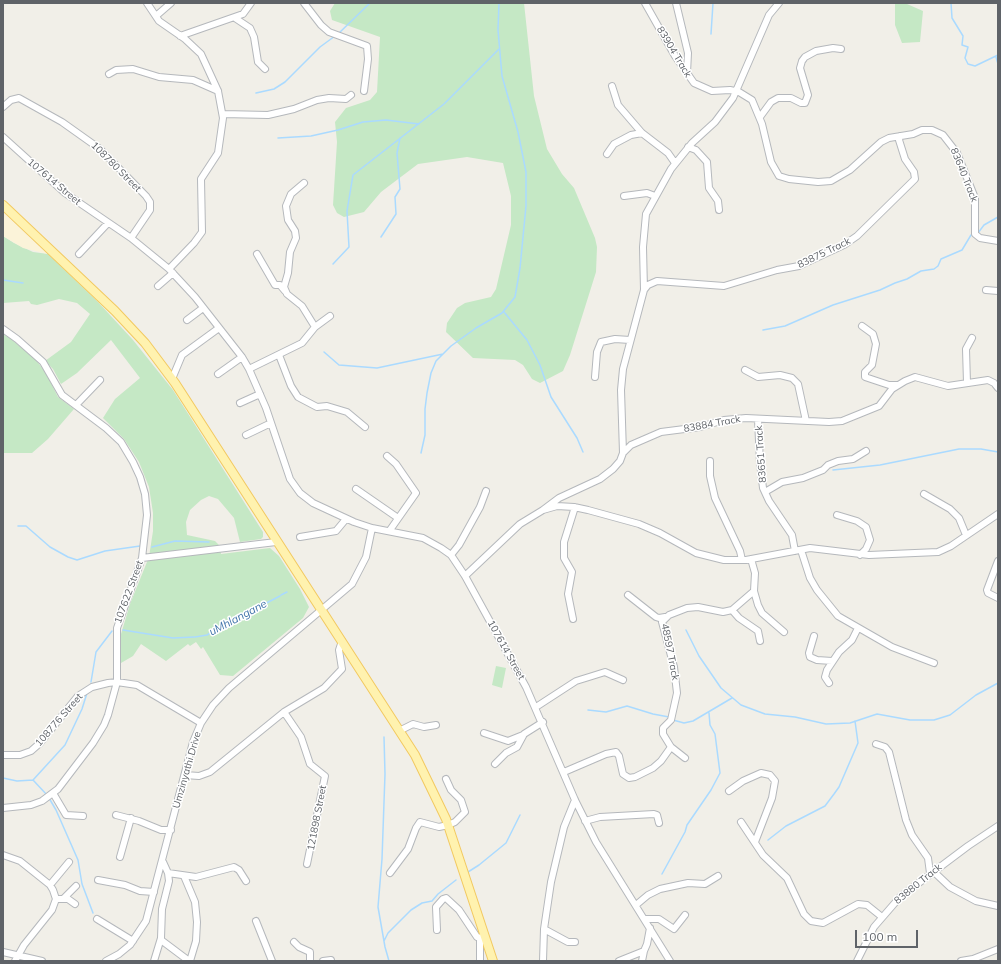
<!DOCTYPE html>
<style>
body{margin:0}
#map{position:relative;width:1001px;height:964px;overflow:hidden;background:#f1efe8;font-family:Mulish,sans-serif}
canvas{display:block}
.frame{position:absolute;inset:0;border:4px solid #5f6368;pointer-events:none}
.scale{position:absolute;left:855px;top:930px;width:63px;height:18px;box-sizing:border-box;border:2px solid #5f6368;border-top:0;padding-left:5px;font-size:12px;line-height:14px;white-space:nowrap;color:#5f6368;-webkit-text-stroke:3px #fff;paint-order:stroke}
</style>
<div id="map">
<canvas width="1001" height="964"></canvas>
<div class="frame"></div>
<div class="scale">100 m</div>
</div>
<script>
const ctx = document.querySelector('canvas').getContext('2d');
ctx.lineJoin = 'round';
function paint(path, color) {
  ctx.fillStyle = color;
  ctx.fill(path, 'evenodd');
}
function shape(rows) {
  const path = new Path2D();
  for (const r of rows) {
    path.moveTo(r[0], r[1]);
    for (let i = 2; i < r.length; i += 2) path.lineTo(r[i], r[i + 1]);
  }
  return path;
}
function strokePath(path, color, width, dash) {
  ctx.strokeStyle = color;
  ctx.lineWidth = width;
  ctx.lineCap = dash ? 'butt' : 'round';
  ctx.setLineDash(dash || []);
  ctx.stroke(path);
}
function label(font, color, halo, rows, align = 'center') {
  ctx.font = font + ' Mulish,sans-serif';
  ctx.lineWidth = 3;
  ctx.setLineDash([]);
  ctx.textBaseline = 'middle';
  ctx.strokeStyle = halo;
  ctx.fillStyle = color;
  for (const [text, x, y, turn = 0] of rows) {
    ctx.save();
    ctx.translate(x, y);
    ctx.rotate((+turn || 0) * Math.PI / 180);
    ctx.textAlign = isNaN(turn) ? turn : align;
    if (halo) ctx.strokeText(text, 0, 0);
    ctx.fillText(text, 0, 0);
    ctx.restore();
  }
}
paint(shape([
 [335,3,524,3,534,96,547,149,562,174,574,188,595,238,597,247,596,272,570,355,563,371,540,383,532,379,523,365,515,360,473,358,446,332,447,323,457,308,465,303,491,297,496,289,511,225,511,196,503,163,467,157,418,164,381,192,364,212,344,217,337,213,333,205,337,142,335,122,346,108,370,100,377,92,380,37,332,20,330,11],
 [895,4,907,4,923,11,920,42,902,43,895,25],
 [3,236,14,243,33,252,48,254,98,302,133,340,173,390,263,532,263,537,261,539,240,542,234,518,218,499,209,496,201,500,190,510,186,522,187,535,215,541,220,546,221,554,270,548,279,556,300,589,309,607,303,618,233,676,220,675,203,647,201,649,196,642,190,646,188,644,166,661,141,644,133,656,121,663,121,634,130,604,149,557,153,531,153,513,149,487,139,462,124,439,103,418,115,399,140,378,111,340,77,373,61,384,53,369,45,361,71,342,90,314,77,303,59,299,37,305,31,304,29,301,3,303],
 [3,334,11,339,36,360,46,373,58,397,74,409,48,439,32,453,3,453],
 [496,666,506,668,502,688,492,685]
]), '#c5e8c5');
paint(shape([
 [3,212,42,249,48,254,23,248,3,236]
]), '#fbf3d9');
strokePath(shape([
 [951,3,952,18,963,36,962,45,968,47,965,58,968,64,975,66,998,55],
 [338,34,370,3],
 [711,34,713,3],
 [996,57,998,64],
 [256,93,274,89,285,82,320,47,335,36],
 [278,138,311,136,338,130,363,122,386,120,419,124],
 [978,233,984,225,998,217],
 [381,237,396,214,395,197,400,189,397,153,400,138],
 [333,264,349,247,347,211,353,175,444,104,499,49],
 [3,280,23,283],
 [504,312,527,340,540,365,551,397,577,438,583,452],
 [763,330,785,326,833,305,880,290,895,283,907,279,921,271,934,269,938,266,941,259,962,250,971,235],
 [324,352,339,365,377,368,443,354],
 [421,453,425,435,425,409,427,393,431,373,436,361,451,346,476,328,502,313,515,297,520,268,526,206,526,172,518,132,502,76,498,30,499,3],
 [833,470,880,465,959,449,981,449,998,452],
 [18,526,26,526,50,547,68,557,77,560,105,551,140,546],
 [152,547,175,541,209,542],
 [281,595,287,592],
 [123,630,173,638,194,637],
 [686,630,699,656,721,688,741,705,765,714,795,717,826,724,850,723,877,714,910,720,934,720,950,715,976,695,998,683],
 [195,637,207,635,237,616,249,612,280,596],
 [91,682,96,652,112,631],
 [588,710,606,712,627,706,653,714,669,717],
 [673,720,684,723,693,721,732,698],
 [384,737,385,774,382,859,378,907,385,947,389,961],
 [3,778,17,781,33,780,65,745,82,709,87,693],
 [33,780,47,795],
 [49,798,56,810,78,860,82,884,93,913],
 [768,840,786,826,825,806,834,794,839,787,858,743,855,721],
 [468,872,479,865,506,843,520,815],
 [662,874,685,832,687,825,711,790,720,773,715,734,710,725,709,713],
 [384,941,388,933,411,910,422,903,432,901,438,894,456,880]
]), '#aadaff', 1.5);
const minor = shape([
 [147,3,159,21,185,39,201,54,218,91,223,118,218,153,201,179,202,232,194,243,169,269],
 [304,3,321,25,329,32,367,46,368,59,364,91],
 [645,3,675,56,694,83,712,91,730,90,739,92,752,100,762,124,771,162,779,176,789,179,818,182,831,181,850,170,881,142,889,138,913,134,922,130,932,130,943,135,957,153,975,198,975,234,980,238,998,241],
 [676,3,688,53,687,73],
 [156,16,171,3],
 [235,18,250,28,254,37,258,62,265,69],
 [180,36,243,14,251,3],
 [109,74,116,70,133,69,159,77,193,80,218,91],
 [612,86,618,105,642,133,668,153,675,163],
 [3,107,11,100,19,98,62,122,100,149,146,196,150,202,150,210,131,238],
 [223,114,268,115,294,109,317,100,329,98,346,99,351,95],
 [760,117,771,102,778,98,791,98,801,103,805,103,808,95,800,68,802,61,805,57,816,51,833,48,841,49],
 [3,137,65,193,131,238,169,269,195,297,242,357,249,369,266,408,290,479,300,493,313,503,354,522,372,528,423,538,441,548,451,555,465,576,526,687,575,800,596,842,670,961],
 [688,147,696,150,707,162,709,188,718,201,719,210],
 [607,154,614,144,631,135,642,133],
 [304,183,291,194,286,206,288,220,295,231,296,238,290,252,288,273,284,287,287,294,302,306,315,327],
 [624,196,647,193,655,196],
 [79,254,108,223],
 [257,254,275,285,280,285,285,291],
 [158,286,173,273],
 [644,290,648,285,657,281,724,286,777,270,799,266,844,245,857,236,915,179,914,172,905,159,899,140,900,136],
 [986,290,998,291],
 [187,320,203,308],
 [862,326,873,334,876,344,872,365,865,372,865,377,889,385,897,385],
 [3,329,17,339,43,362,62,395,106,428,121,442,133,462,140,477,145,494,147,515,142,558,117,628,117,682,108,715,104,725,93,743,58,789,42,801,31,805,3,808],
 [279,355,291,386,298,397,317,407,327,406,347,412,365,427],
 [249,369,302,343,315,327,330,316],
 [745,370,758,377,780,375,792,378,798,384,806,421],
 [218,374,242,357],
 [595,377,597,352,601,342,615,339,630,340],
 [172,379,182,355,219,328],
 [967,383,966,349,972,338],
 [240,403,260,394],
 [76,405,100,380],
 [758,419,760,463,763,488,769,501,792,535,795,551],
 [246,435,271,423],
 [623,453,631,445,661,432,700,427,724,420,746,418,829,422,842,421,879,406,892,389,905,381,915,377,948,386,988,380,994,383,998,388],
 [387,456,396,464,416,493,390,530],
 [710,461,710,476,715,498,740,551,742,560],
 [356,489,398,518],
 [765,492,782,482,803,478,823,470,828,465,838,461,853,459,866,451],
 [924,494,950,509,959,518,966,535],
 [543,510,559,498,600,479,613,469,620,461,623,453,621,390,623,369,644,290,643,247,646,214,671,169,692,143,715,122,733,98,769,15,779,3],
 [837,515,857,521,866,527,870,540,866,549,860,555],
 [300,537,336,531,346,519],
 [801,550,810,578,817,590,838,616,892,647,934,663],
 [451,555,459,545,480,507,486,491],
 [142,558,276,542],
 [998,561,987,590,988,593,998,598],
 [465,576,520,524,543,510,557,506,574,507,588,510,639,524,660,533,696,553,724,560,746,560,810,548,869,555,938,552,951,546,998,514],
 [754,591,758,605,762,613,784,632],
 [628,595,656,617,659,618,665,617],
 [732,610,739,618,758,631,760,641],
 [573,619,568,594,572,572,564,558,564,542,575,507],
 [814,636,809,653,810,657,817,660,832,661],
 [829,683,825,677,827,670,839,652,852,640,858,628],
 [536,707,576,681,589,677,605,672,623,680],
 [284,712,301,737,310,764,325,776,307,864],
 [399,731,413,724,424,727,436,725],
 [484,733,508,741,523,735],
 [876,744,885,747,889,752,906,820,912,835,928,858,930,873],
 [3,755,20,755,31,751,40,743,78,696,92,687,108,683,117,682,137,685,201,723],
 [685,758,671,747,663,734,663,728,671,720,677,693,674,667,662,622,669,615,687,608,698,607,723,612,732,610,754,591,755,573,751,559],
 [495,764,506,753,517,747,524,734,543,722],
 [564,772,606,754,616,752,619,756,623,774,629,778,635,777,653,768,661,761,671,747],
 [185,775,199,776,210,772,284,712,324,688,342,669,339,650,342,641],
 [729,791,743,781,761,773,770,775,775,781,772,798,755,842],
 [53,793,66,815,83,816],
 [116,815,139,821,161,830,171,830],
 [585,821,600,817,654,814,657,815,659,823],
 [741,822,763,855,787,878,804,914,811,921,823,923,858,904,867,905,882,917],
 [3,855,20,861,50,885,53,890,56,899,52,910,24,945,15,961],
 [120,857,131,818],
 [933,871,950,887,976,901,998,906],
 [168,873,196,877,234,867,239,870,246,881],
 [390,873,408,849,416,828,420,822,439,827,448,825,455,822,465,812,461,800,451,790,446,779],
 [184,876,195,902,197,922,196,941,190,961],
 [98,880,125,885,140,891,154,892],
 [50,885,69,862],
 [64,898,76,886],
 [56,899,68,899,75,904],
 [636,905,648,895,660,889,688,883,705,884,718,876],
 [97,919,133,941],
 [645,919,659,919,674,929,685,915],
 [256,921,272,961],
 [437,930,436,907,443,899,446,898,459,910,477,937,486,939],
 [161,940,189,961],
 [294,942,299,947,310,952,310,961],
 [575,942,568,942,544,929,551,882,564,827,575,800],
 [3,952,42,961],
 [106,961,119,954,130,945,146,921,193,742,201,723,213,705,229,688,352,584,366,557,372,528],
 [154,961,161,938,162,909,169,881,168,873,163,862],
 [323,961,331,960],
 [480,961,480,938],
 [543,961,544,929],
 [619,961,644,951,647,944,650,928],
 [642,961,644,951],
 [857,961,874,927,900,897,968,846,998,826],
 [961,961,973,959,998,949]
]);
const major = shape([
 [3,205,115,311,145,343,175,383,415,755,446,819,493,961]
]);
strokePath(minor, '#b5b8bc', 8);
strokePath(major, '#f2c960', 10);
strokePath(minor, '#fff', 6);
strokePath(major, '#fff2af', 8);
label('10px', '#5f6368', '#fff', [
 ["83904 Track",674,52,59],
 ["108780 Street",116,167,45],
 ["83640 Track",964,175,68],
 ["107614 Street",54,182,40],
 ["83875 Track",824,253,-26],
 ["83884 Track",712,424,-10],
 ["83651 Track",761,454,-94],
 ["107622 Street",129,592,-70],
 ["107614 Street",506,650,61],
 ["48597 Track",670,652,79],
 ["108776 Street",59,720,-49],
 ["Umzinyathi Drive",187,770,-74],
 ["121898 Street",317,818,-79],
 ["83880 Track",918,884,-39]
]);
label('italic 11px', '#4174aa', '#fff', [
 ["uMhlangane",238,618,-28]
]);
</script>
